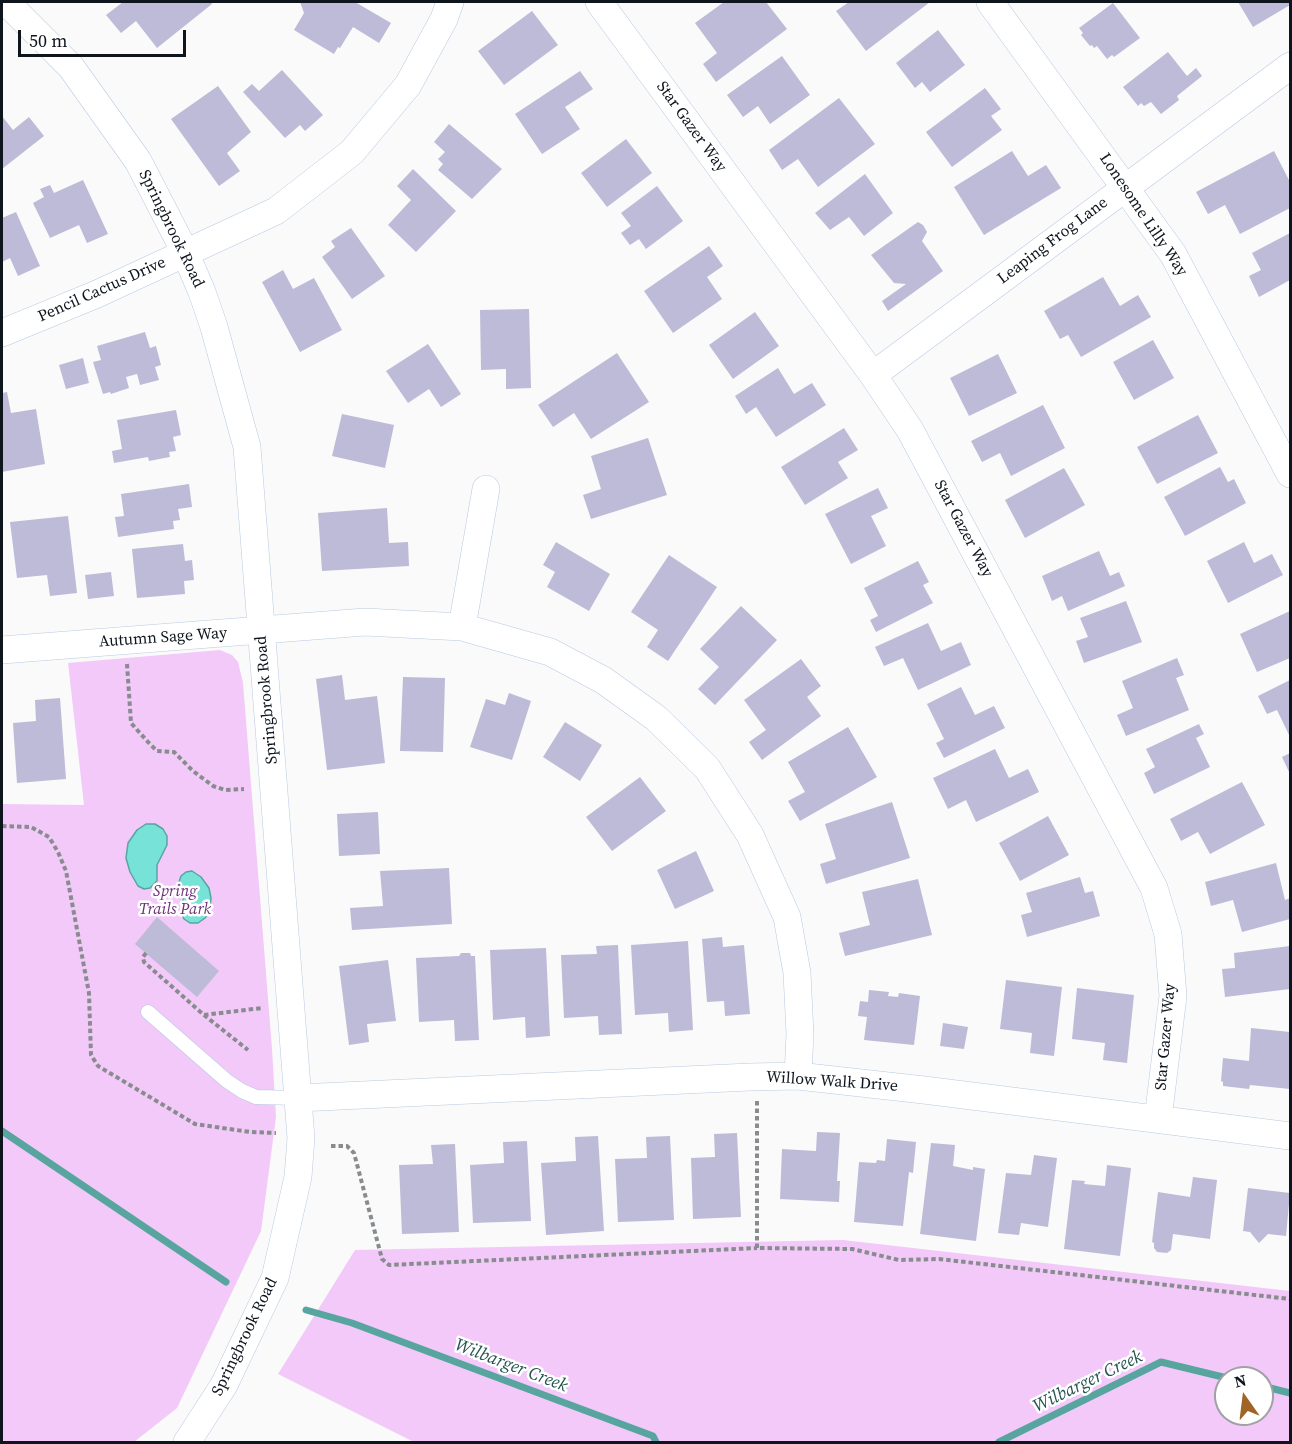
<!DOCTYPE html>
<style>
body{margin:0}
#map{position:relative;width:1292px;height:1444px;overflow:hidden;background:#fafafa;font-family:"Source Serif 4",serif}
canvas{display:block}
.frame{position:absolute;inset:0;border:3px solid #0e151d;pointer-events:none}
.north{position:absolute;left:1214px;top:1366px;width:60px;height:60px;box-sizing:border-box;background:#fff;border:2px solid #9fa1a5;border-radius:50%;rotate:346deg;font-size:16px;font-weight:700;line-height:24px;text-align:center;color:#0e151d}
.north::after{content:'';display:block;margin:auto;width:21px;height:27px;background:#a06426;clip-path:polygon(50% 0,100% 100%,50% 72%,0 100%)}
.scale{position:absolute;left:18px;top:30px;width:168px;height:27px;box-sizing:border-box;border:3px solid #0e151d;border-top:0;padding-left:8px;font-size:18px;line-height:21px;white-space:nowrap;color:#0e151d;-webkit-text-stroke:4px #fff;paint-order:stroke}
</style>
<div id="map">
<canvas width="1292" height="1444"></canvas>
<div class="frame"></div>
<div class="north">N</div>
<div class="scale">50 m</div>
</div>
<script>
const ctx = document.querySelector('canvas').getContext('2d');
ctx.lineJoin = 'round';
function paint(path, color) {
  ctx.fillStyle = color;
  ctx.fill(path, 'evenodd');
}
function shape(rows) {
  const path = new Path2D();
  for (const r of rows) {
    path.moveTo(r[0], r[1]);
    for (let i = 2; i < r.length; i += 2) path.lineTo(r[i], r[i + 1]);
  }
  return path;
}
function strokePath(path, color, width, dash) {
  ctx.strokeStyle = color;
  ctx.lineWidth = width;
  ctx.lineCap = dash ? 'butt' : 'round';
  ctx.setLineDash(dash || []);
  ctx.stroke(path);
}
function label(font, color, halo, rows, align = 'center') {
  ctx.font = font + ' "Source Serif 4",serif';
  ctx.lineWidth = 5;
  ctx.setLineDash([]);
  ctx.textBaseline = 'middle';
  ctx.strokeStyle = halo;
  ctx.fillStyle = color;
  for (const [text, x, y, turn = 0] of rows) {
    ctx.save();
    ctx.translate(x, y);
    ctx.rotate((+turn || 0) * Math.PI / 180);
    ctx.textAlign = isNaN(turn) ? turn : align;
    if (halo) ctx.strokeText(text, 0, 0);
    ctx.fillText(text, 0, 0);
    ctx.restore();
  }
}
paint(shape([
 [220,650,232,655,238,662,243,683,272,1049,276,1117,261,1231,177,1408,134,1442,2,1442,2,804,84,805,68,663],
 [843,1240,1290,1291,1290,1442,414,1442,278,1374,355,1250],
 [1226,1378,1262,1378,1262,1414,1226,1414]
]), '#f2c9f9');
const water = shape([
 [146,824,155,824,163,829,167,836,167,845,157,865,157,881,150,888,144,889,138,886,130,872,126,858,128,843,137,830,146,824],
 [192,871,201,877,209,888,211,898,210,910,205,918,198,923,190,923,184,919,181,912,184,894,179,882,181,876,186,872,192,871]
]);
paint(water, '#77e3d8');
strokePath(water, '#58a5a0', 1.5);
strokePath(shape([
 [2,1131,226,1282],
 [306,1310,352,1323,653,1436,656,1442],
 [1262,1386,1290,1393],
 [999,1442,1161,1362,1227,1378]
]), '#58a5a0', 7);
paint(shape([
 [123,2,211,2,212,4,157,48,136,21,121,33,106,15],
 [300,2,355,2,391,23,379,43,353,27,340,48,338,47,334,54,294,30,304,13],
 [724,2,766,2,787,29,716,82,703,64,717,53,695,23],
 [849,2,930,2,866,51,836,11],
 [1238,2,1290,2,1290,5,1253,27],
 [1113,3,1140,38,1114,57,1112,55,1107,59,1097,46,1094,48,1092,45,1090,46,1081,35,1083,33,1079,28],
 [532,11,558,45,504,85,478,51],
 [938,30,965,65,930,92,922,82,915,88,896,63],
 [1168,52,1187,76,1196,68,1202,76,1177,96,1179,100,1161,114,1151,102,1144,106,1141,103,1138,106,1123,87],
 [782,56,810,95,770,124,758,106,743,117,727,95],
 [282,70,323,115,305,131,300,125,285,138,243,92,252,84,259,91],
 [580,71,593,89,565,107,580,129,542,154,515,114],
 [218,86,251,132,227,153,240,171,219,186,171,119],
 [985,88,1001,109,991,116,1002,130,952,167,926,132],
 [839,98,875,144,818,187,798,159,782,170,769,150],
 [2,116,13,130,29,117,44,136,2,169],
 [449,124,502,169,472,199,438,170,443,164,438,159,445,152,434,142],
 [626,139,652,173,607,207,581,173],
 [1012,151,1028,176,1046,165,1061,188,984,235,954,187],
 [1274,151,1290,182,1290,208,1240,234,1225,205,1208,214,1196,192],
 [413,169,456,211,416,252,388,225,411,200,397,186],
 [865,174,893,213,864,236,849,217,830,230,815,213],
 [83,180,108,234,87,243,79,225,50,238,33,203,44,197,40,189,50,185,54,193],
 [657,186,683,221,646,249,639,239,630,245,621,233,631,226,621,213],
 [16,212,40,266,18,276,10,258,2,262,2,218],
 [918,222,923,225,927,232,922,241,943,271,888,311,882,301,906,284,894,283,871,255],
 [351,228,385,276,352,299,322,257,335,247,331,241],
 [1290,233,1290,280,1259,297,1249,276,1261,270,1252,253],
 [709,246,723,266,707,277,722,299,673,333,644,291],
 [283,270,293,289,314,278,342,330,300,352,262,282],
 [1103,277,1120,306,1138,295,1151,317,1081,357,1068,335,1060,339,1044,311],
 [529,309,531,388,506,389,506,369,481,370,480,310],
 [755,312,779,346,733,379,709,345],
 [145,332,150,348,156,346,161,365,155,367,159,380,140,385,137,374,126,377,129,388,111,394,110,392,103,394,93,362,101,360,97,346],
 [1153,340,1174,378,1134,400,1113,362],
 [428,344,461,394,441,407,429,389,408,403,386,371],
 [617,353,649,402,591,439,574,413,553,427,538,405],
 [998,354,1017,393,969,416,950,378],
 [83,358,89,383,66,389,59,365],
 [778,368,794,394,812,383,826,405,776,437,756,407,746,414,735,396],
 [7,392,11,413,36,409,45,464,2,472,2,393],
 [1043,405,1065,448,1011,476,1000,453,982,462,971,441],
 [176,410,181,435,173,437,176,451,169,452,170,457,149,461,148,457,114,463,112,451,122,449,117,420],
 [342,414,394,425,385,468,332,456],
 [1198,415,1218,453,1157,484,1137,447],
 [844,428,858,450,838,462,848,478,805,505,781,467],
 [648,438,667,495,591,519,583,495,601,489,591,456],
 [1220,467,1228,482,1234,479,1246,503,1185,536,1164,497],
 [1064,468,1085,505,1025,538,1005,500],
 [189,484,192,507,178,509,180,520,173,521,174,529,118,537,115,517,124,516,121,494],
 [878,488,888,508,871,516,886,546,851,564,825,514],
 [387,508,389,543,408,542,409,566,322,571,318,513],
 [68,516,77,593,50,596,47,575,17,578,10,522],
 [556,542,610,574,589,611,547,587,555,572,543,565],
 [1244,542,1254,563,1272,554,1283,575,1228,603,1207,561],
 [183,544,185,561,192,560,194,580,184,581,185,594,137,598,132,549],
 [1099,551,1110,576,1119,572,1125,586,1068,611,1062,596,1052,601,1042,576],
 [669,555,717,587,668,661,647,647,658,630,631,612],
 [918,561,929,582,923,585,933,603,876,632,870,620,878,616,864,588],
 [111,572,114,596,88,599,85,575],
 [1126,601,1142,642,1084,663,1076,641,1088,637,1080,618],
 [741,606,777,640,715,705,698,689,719,667,700,649],
 [1290,611,1290,658,1257,672,1240,634],
 [928,623,941,651,961,642,971,665,918,690,903,658,884,666,875,647],
 [1177,658,1184,675,1176,678,1189,710,1126,736,1117,715,1133,708,1122,681],
 [801,659,821,686,807,697,821,716,762,760,749,742,766,730,744,700],
 [342,675,345,700,377,696,385,763,327,770,316,679],
 [403,677,445,678,443,752,400,751],
 [1290,680,1290,737,1277,710,1267,714,1258,696],
 [961,687,975,715,994,706,1005,728,944,758,936,743,944,739,927,704],
 [509,693,531,701,512,760,470,747,486,699,505,705],
 [60,698,66,779,17,783,13,723,36,721,35,700],
 [565,722,602,745,580,781,543,757],
 [1199,724,1204,734,1196,738,1210,767,1154,794,1144,773,1155,767,1146,749],
 [848,727,877,777,800,821,788,801,805,792,788,762],
 [995,749,1009,778,1028,769,1039,792,976,822,966,800,948,809,933,778],
 [1290,753,1290,774,1282,757],
 [640,777,666,811,612,851,586,817],
 [1242,782,1265,825,1210,854,1198,832,1181,841,1170,819],
 [892,802,910,858,826,884,820,864,836,859,825,824],
 [378,812,380,854,339,856,337,814],
 [1048,816,1069,855,1020,881,999,843],
 [696,851,714,891,675,909,657,870],
 [1276,863,1285,900,1290,898,1290,919,1242,932,1233,900,1211,906,1205,882],
 [449,868,452,924,352,930,350,908,383,906,380,871],
 [1080,877,1085,893,1093,891,1100,916,1027,937,1021,915,1032,912,1026,893],
 [918,879,932,935,845,956,839,933,870,925,862,892],
 [157,917,219,971,197,997,135,944],
 [722,937,723,947,744,945,750,1014,725,1016,724,1001,707,1002,702,939],
 [688,941,693,1030,669,1032,668,1013,635,1015,631,945],
 [618,945,622,1034,599,1035,598,1016,564,1018,561,955,597,954,596,946],
 [1290,946,1290,989,1225,997,1222,969,1235,968,1234,953],
 [546,948,550,1036,526,1038,525,1017,493,1020,490,950],
 [461,953,470,953,471,956,475,956,479,1040,455,1041,454,1020,419,1022,416,958,459,956],
 [388,960,396,1021,367,1024,369,1042,349,1045,339,966],
 [1006,980,1062,987,1054,1056,1030,1053,1032,1033,1000,1029],
 [1077,988,1134,995,1127,1063,1103,1060,1105,1043,1072,1039],
 [869,990,889,992,888,996,898,997,899,993,920,996,914,1045,864,1040,867,1017,858,1016,860,1001,868,1002],
 [943,1023,968,1027,964,1049,940,1046],
 [1251,1028,1290,1032,1290,1089,1250,1085,1249,1089,1223,1086,1223,1082,1221,1081,1223,1058,1249,1061],
 [817,1132,840,1133,837,1181,840,1181,839,1202,780,1199,782,1149,816,1151],
 [737,1133,741,1217,693,1219,691,1158,715,1157,714,1134],
 [598,1136,604,1231,546,1235,541,1163,576,1161,575,1137],
 [670,1136,674,1220,618,1222,615,1159,647,1158,646,1137],
 [887,1139,916,1142,913,1173,909,1172,903,1226,854,1222,859,1162,876,1163,877,1160,885,1161],
 [527,1141,531,1221,473,1223,470,1165,504,1163,503,1142],
 [931,1143,955,1145,953,1166,973,1170,973,1167,985,1169,976,1241,920,1234],
 [455,1144,459,1232,402,1234,399,1165,433,1164,431,1145],
 [1034,1155,1057,1158,1048,1227,1021,1223,1019,1235,998,1233,1006,1173,1031,1175],
 [1107,1165,1131,1168,1120,1256,1064,1249,1072,1180,1085,1181,1084,1184,1105,1186],
 [1193,1177,1217,1180,1210,1239,1173,1234,1171,1250,1167,1253,1157,1252,1154,1248,1154,1243,1152,1242,1158,1192,1190,1197],
 [1248,1188,1290,1193,1286,1236,1268,1234,1259,1243,1250,1232,1243,1231]
]), '#bdbbd7');
const service = shape([
 [148,1012,227,1081,242,1091,256,1097,298,1098]
]);
const minor = shape([
 [6,2,71,67,138,161,185,252,202,292,214,327,247,447,301,1138,298,1177,275,1278,224,1385,187,1442],
 [599,2,873,375,910,430,1154,888,1168,934,1173,996,1158,1119],
 [990,2,1173,254,1290,474],
 [2,333,97,294,276,211,352,152,408,85,444,19,450,2],
 [873,375,1290,66],
 [462,627,486,489],
 [2,650,365,622,462,627,550,652,603,680,656,718,707,768,750,835,787,917,797,973,800,1034,798,1076],
 [298,1098,750,1077,798,1076,924,1090,1290,1136]
]);
strokePath(service, '#b7cae2', 15);
strokePath(minor, '#b7cae2', 28);
strokePath(shape([
 [127,664,131,723,148,742,157,751,174,752,193,771,213,786,225,790,244,789],
 [2,826,31,827,49,837,58,852,66,871,89,993,91,1055,98,1066,195,1124,250,1132,276,1133],
 [146,953,143,957,144,962,204,1015,248,1050],
 [204,1015,262,1008],
 [757,1101,757,1248,852,1249,899,1260,939,1259,1290,1299],
 [331,1146,347,1146,354,1153,382,1259,389,1265,757,1248]
]), '#888c8f', 4, [4.5, 3]);
strokePath(service, '#fff', 14);
strokePath(minor, '#fff', 27);
label('16px', '#0e151d', '#fff', [
 ["Star Gazer Way",691,127,54],
 ["Lonesome Lilly Way",1143,215,56],
 ["Springbrook Road",171,229,64],
 ["Leaping Frog Lane",1053,241,-37],
 ["Pencil Cactus Drive",102,290,-24],
 ["Star Gazer Way",963,529,62],
 ["Autumn Sage Way",163,638,-4],
 ["Springbrook Road",267,700,-95],
 ["Star Gazer Way",1166,1037,-85],
 ["Willow Walk Drive",832,1082,4],
 ["Springbrook Road",245,1337,-64]
]);
label('italic 16px', '#6f3079', '#fff', [
 ["Spring",175,892],
 ["Trails Park",175,910]
]);
label('italic 18px', '#24544f', '#fff', [
 ["Wilbarger Creek",511,1366,21],
 ["Wilbarger Creek",1088,1382,-26]
]);
</script>
